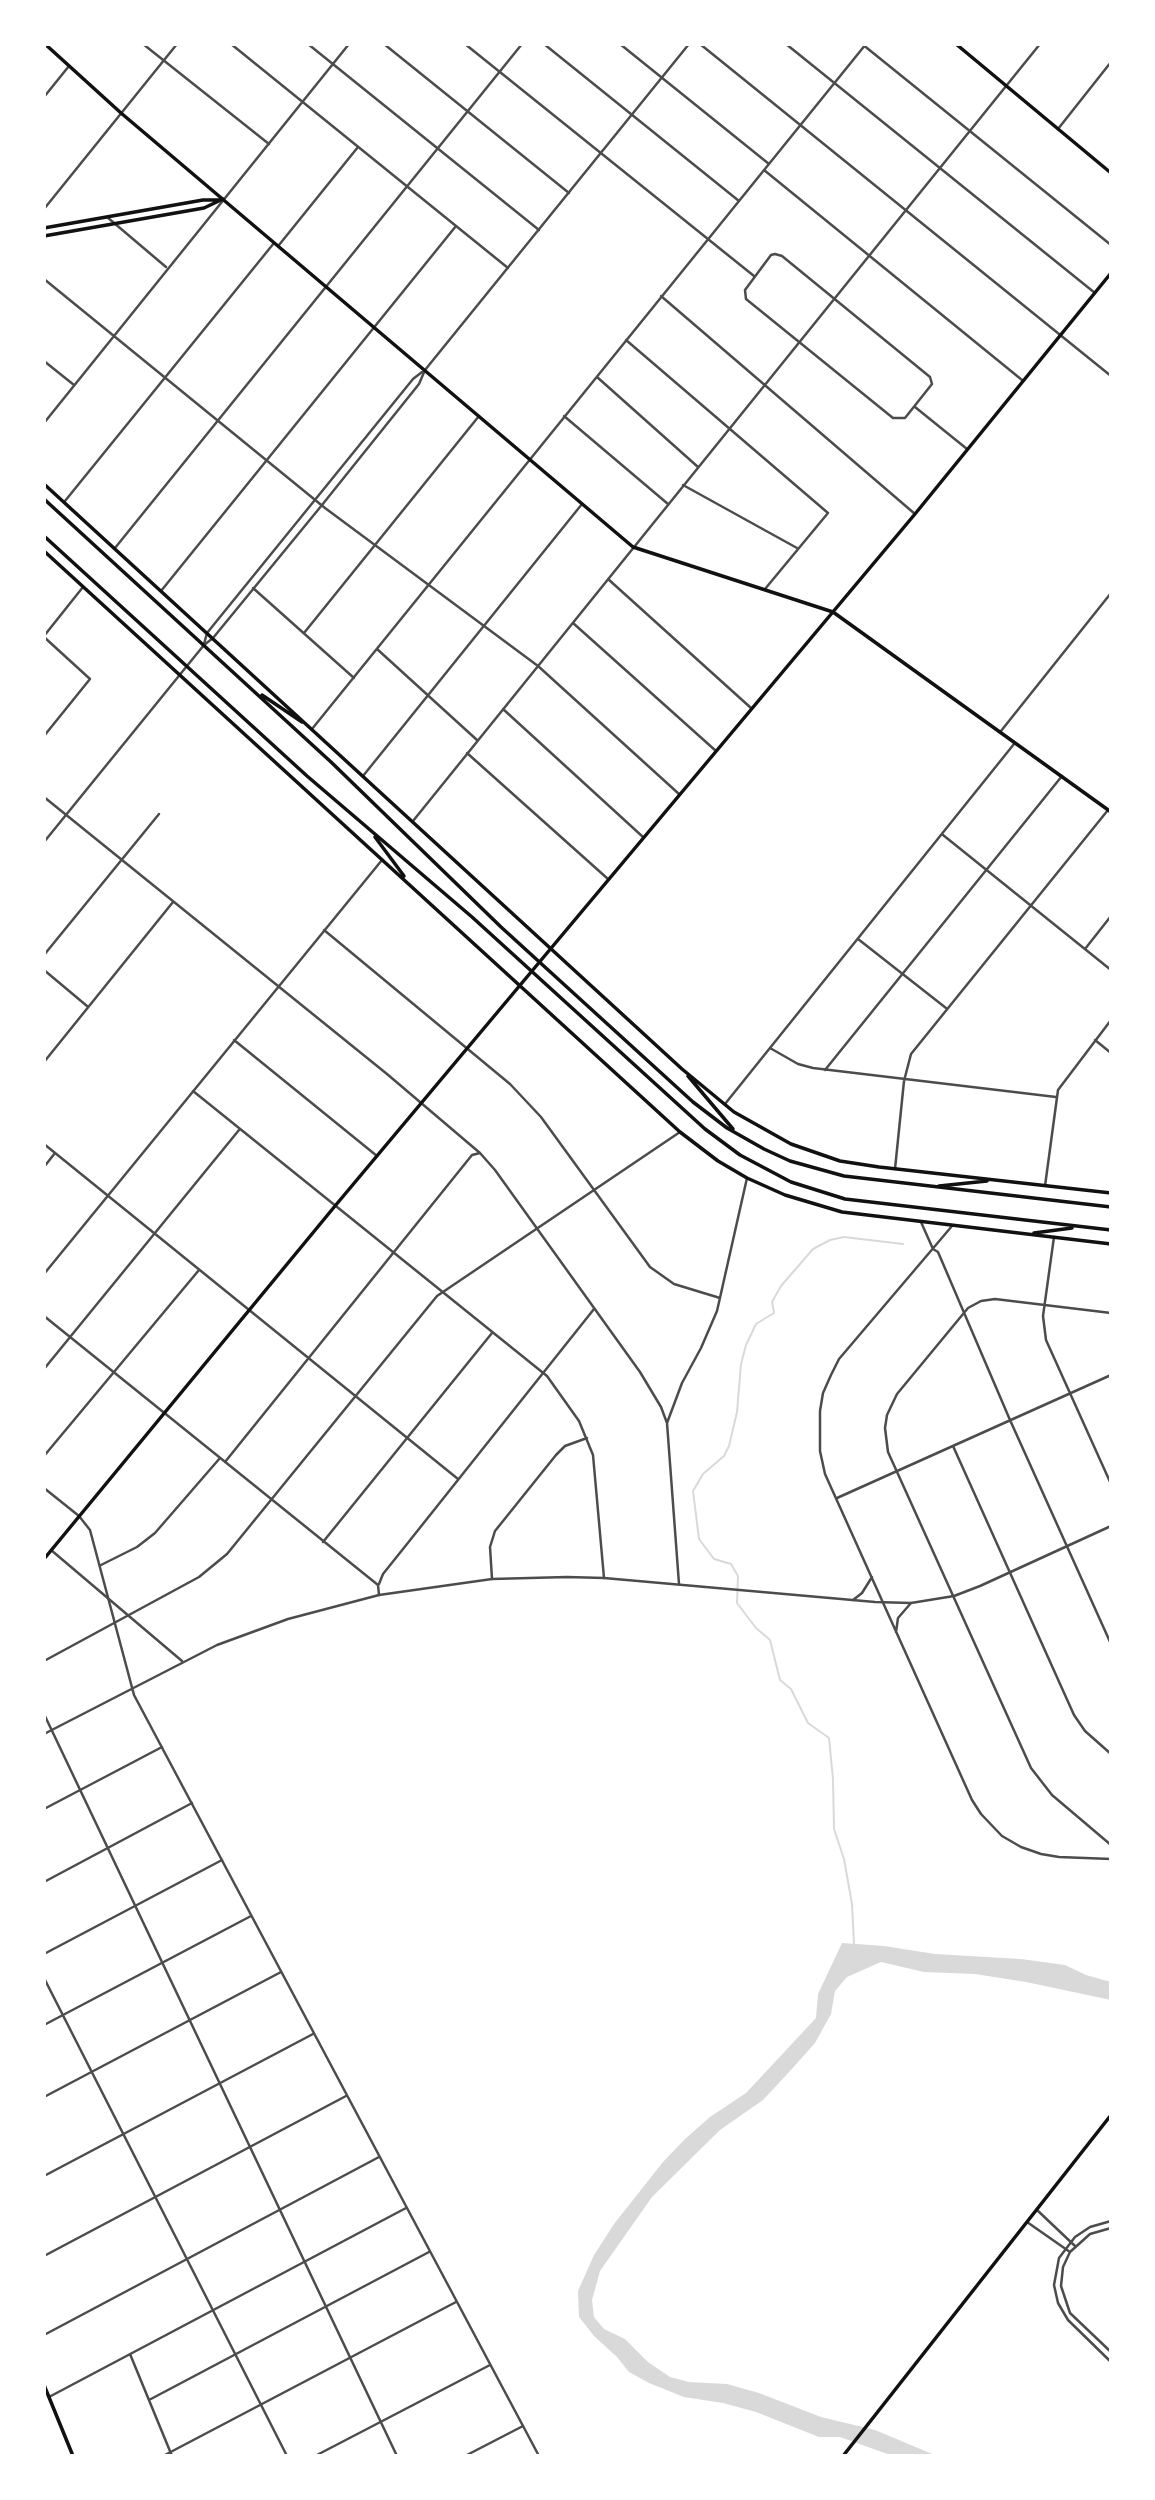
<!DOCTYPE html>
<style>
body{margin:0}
#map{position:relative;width:1155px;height:2500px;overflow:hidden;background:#fff;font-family:"Crimson Pro",serif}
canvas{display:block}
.frame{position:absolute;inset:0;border:46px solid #fff;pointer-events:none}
</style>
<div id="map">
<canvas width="1155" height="2500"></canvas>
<div class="frame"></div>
</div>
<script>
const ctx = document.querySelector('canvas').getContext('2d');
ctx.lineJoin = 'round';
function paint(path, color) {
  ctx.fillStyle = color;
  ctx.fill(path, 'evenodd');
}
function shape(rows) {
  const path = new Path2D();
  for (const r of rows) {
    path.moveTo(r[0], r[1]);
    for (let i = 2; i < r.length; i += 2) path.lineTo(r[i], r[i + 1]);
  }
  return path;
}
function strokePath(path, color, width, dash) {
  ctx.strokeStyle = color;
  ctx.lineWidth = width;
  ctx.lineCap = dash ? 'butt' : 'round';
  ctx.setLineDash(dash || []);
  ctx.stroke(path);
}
paint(shape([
 [842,1943,884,1946,935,1954,1021,1959,1065,1965,1086,1975,1111,1982,1111,2000,1026,1982,975,1974,924,1972,881,1962,847,1977,835,1991,831,2014,815,2043,790,2071,763,2100,720,2130,652,2197,600,2271,592,2300,594,2317,604,2329,625,2339,648,2362,670,2377,689,2382,727,2384,759,2393,821,2417,875,2430,937,2456,893,2456,840,2437,819,2437,756,2412,723,2403,684,2397,649,2383,629,2372,617,2357,594,2336,579,2317,578,2291,594,2255,614,2224,663,2162,685,2139,710,2117,746,2093,816,2018,818,1994]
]), '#d9d9d9');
strokePath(shape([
 [854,1944,852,1904,844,1859,834,1829,833,1779,829,1738,808,1723,791,1689,780,1680,770,1640,756,1628,737,1603,738,1576,731,1564,714,1559,699,1539,693,1491,703,1474,724,1456,729,1446,737,1412,741,1364,746,1345,756,1324,774,1313,772,1302,781,1286,813,1249,830,1240,844,1237,903,1244]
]), '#d9d9d9', 2);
strokePath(shape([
 [143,44,269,144],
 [231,44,508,268],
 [308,44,539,230],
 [384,44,569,193],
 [465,44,754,276],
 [544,44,739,201],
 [620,44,769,164],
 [786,44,1095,293],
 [862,44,1111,245],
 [44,97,69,66],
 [1058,129,1111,62],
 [764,170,1022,380],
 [44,209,177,44],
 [107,217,166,267],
 [279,245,358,147],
 [775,254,782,256,930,377,932,384,905,418,893,418,746,299,745,290,771,255,775,254],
 [44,279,325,508,538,666,679,794],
 [661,296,915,514],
 [626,340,828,513,765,589],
 [44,361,74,385],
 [597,377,698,467],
 [915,407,967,449],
 [564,416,668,504],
 [44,423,349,44],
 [683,485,797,548],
 [65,501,274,243],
 [115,548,522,44],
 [608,579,751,708],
 [253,588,354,678],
 [161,591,456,226],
 [573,623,716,751],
 [304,633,479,416],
 [44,636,83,587],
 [44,637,90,679,44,736],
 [377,649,477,740],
 [503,709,643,837],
 [312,729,866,44],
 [1001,731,1111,593],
 [467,753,608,879],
 [363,776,582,504],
 [44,797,387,1074,480,1153,495,1170,640,1372,661,1407,667,1423,679,1584],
 [413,821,1040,44],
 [943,835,1111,970],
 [324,930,510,1084,541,1117,650,1267,674,1284,720,1298],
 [858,939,946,1008],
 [1085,949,1111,916],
 [44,955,159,814],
 [44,970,87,1006],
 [234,1040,377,1156],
 [1095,1040,1111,1053],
 [770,1048,798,1064,813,1068,1056,1097],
 [44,1062,173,902],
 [825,1070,1062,776],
 [193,1091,547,1376,579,1421,593,1455,604,1578],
 [725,1104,1014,744],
 [44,1144,458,1479],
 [44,1167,55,1153],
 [895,1169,904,1081,911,1054,1108,810],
 [1045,1186,1058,1090,1111,1020],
 [921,1222,933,1249,938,1252,1010,1420,1111,1644],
 [952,1226,839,1359,831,1375,823,1393,820,1411,820,1451,825,1474,972,1800,981,1814,1002,1836,1021,1847,1041,1854,1059,1857,1111,1859],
 [1054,1237,1043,1316,1046,1340,1111,1484],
 [44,1274,382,860],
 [1111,1313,995,1299,981,1301,968,1308,897,1394,887,1415,885,1428,888,1452,1031,1768,1052,1795,1111,1845],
 [44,1316,378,1585,379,1595],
 [44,1369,239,1130],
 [667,1423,682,1383,701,1348,717,1311,747,1178],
 [953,1446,1074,1715,1085,1731,1111,1754],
 [44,1456,199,1270],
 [225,1462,472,1155,480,1153],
 [837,1498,1111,1375],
 [323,1542,492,1333],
 [51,1550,182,1661],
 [101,1565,137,1547,155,1533,220,1458],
 [492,1579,490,1547,495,1531,556,1455,565,1446,587,1438],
 [379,1584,383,1574,407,1544,594,1309],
 [853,1600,862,1593,872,1577],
 [896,1632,898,1618,911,1603],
 [44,1661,199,1577,227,1554,437,1296,680,1132],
 [44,1714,397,2456],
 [44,1809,162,1747],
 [44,1882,192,1803],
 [44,1954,222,1860],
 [44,1978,287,2456],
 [44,2025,251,1916],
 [44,2097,281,1972],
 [44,2176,313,2034],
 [1037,2210,1075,2246],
 [1111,2221,1090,2227,1075,2237,1059,2258,1054,2285,1058,2303,1068,2320,1111,2362],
 [1027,2222,1070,2252],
 [1111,2228,1090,2234,1070,2252,1063,2267,1061,2286,1070,2313,1111,2352],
 [44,2256,346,2096],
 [44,2335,379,2157],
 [130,2354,172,2456],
 [49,2397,406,2208],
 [149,2400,429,2252],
 [163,2456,456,2302],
 [315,2456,490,2365],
 [465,2456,523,2426]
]), '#4c4c4c', 2.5);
strokePath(shape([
 [700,44,1111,376],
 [204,644,207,633,413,379,422,372],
 [44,842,204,645,213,638,322,505,419,384,425,370,689,44],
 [44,1488,79,1516,90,1530,134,1695,539,2456],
 [44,1734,217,1645,288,1619,379,1595,492,1579,567,1577,604,1578,875,1602,911,1603,954,1596,980,1586,1111,1526]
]), '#4c4c4c', 2.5);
strokePath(shape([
 [956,44,1111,173],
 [843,2456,1111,2115]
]), '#111', 3.5);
strokePath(shape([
 [45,44,121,113,633,547,833,612,1111,812],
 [44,228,203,200,221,200],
 [44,236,204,208,223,199],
 [44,1559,335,1206,915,514,1111,273],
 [44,2385,73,2456]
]), '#111', 3.5);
strokePath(shape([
 [44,484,682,1069,734,1112,791,1144,840,1161,879,1167,1111,1193],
 [44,499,331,762,501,927,693,1102,727,1128,764,1149,790,1161,844,1176,1111,1207],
 [44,536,307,776,472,917,705,1129,740,1155,791,1182,845,1199,1111,1230],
 [44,551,680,1132,718,1161,747,1178,785,1195,842,1212,1111,1244],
 [262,695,302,722],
 [375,837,404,876],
 [688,1076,733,1129],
 [939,1186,987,1181],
 [1034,1233,1072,1228]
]), '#111', 3.5);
</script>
